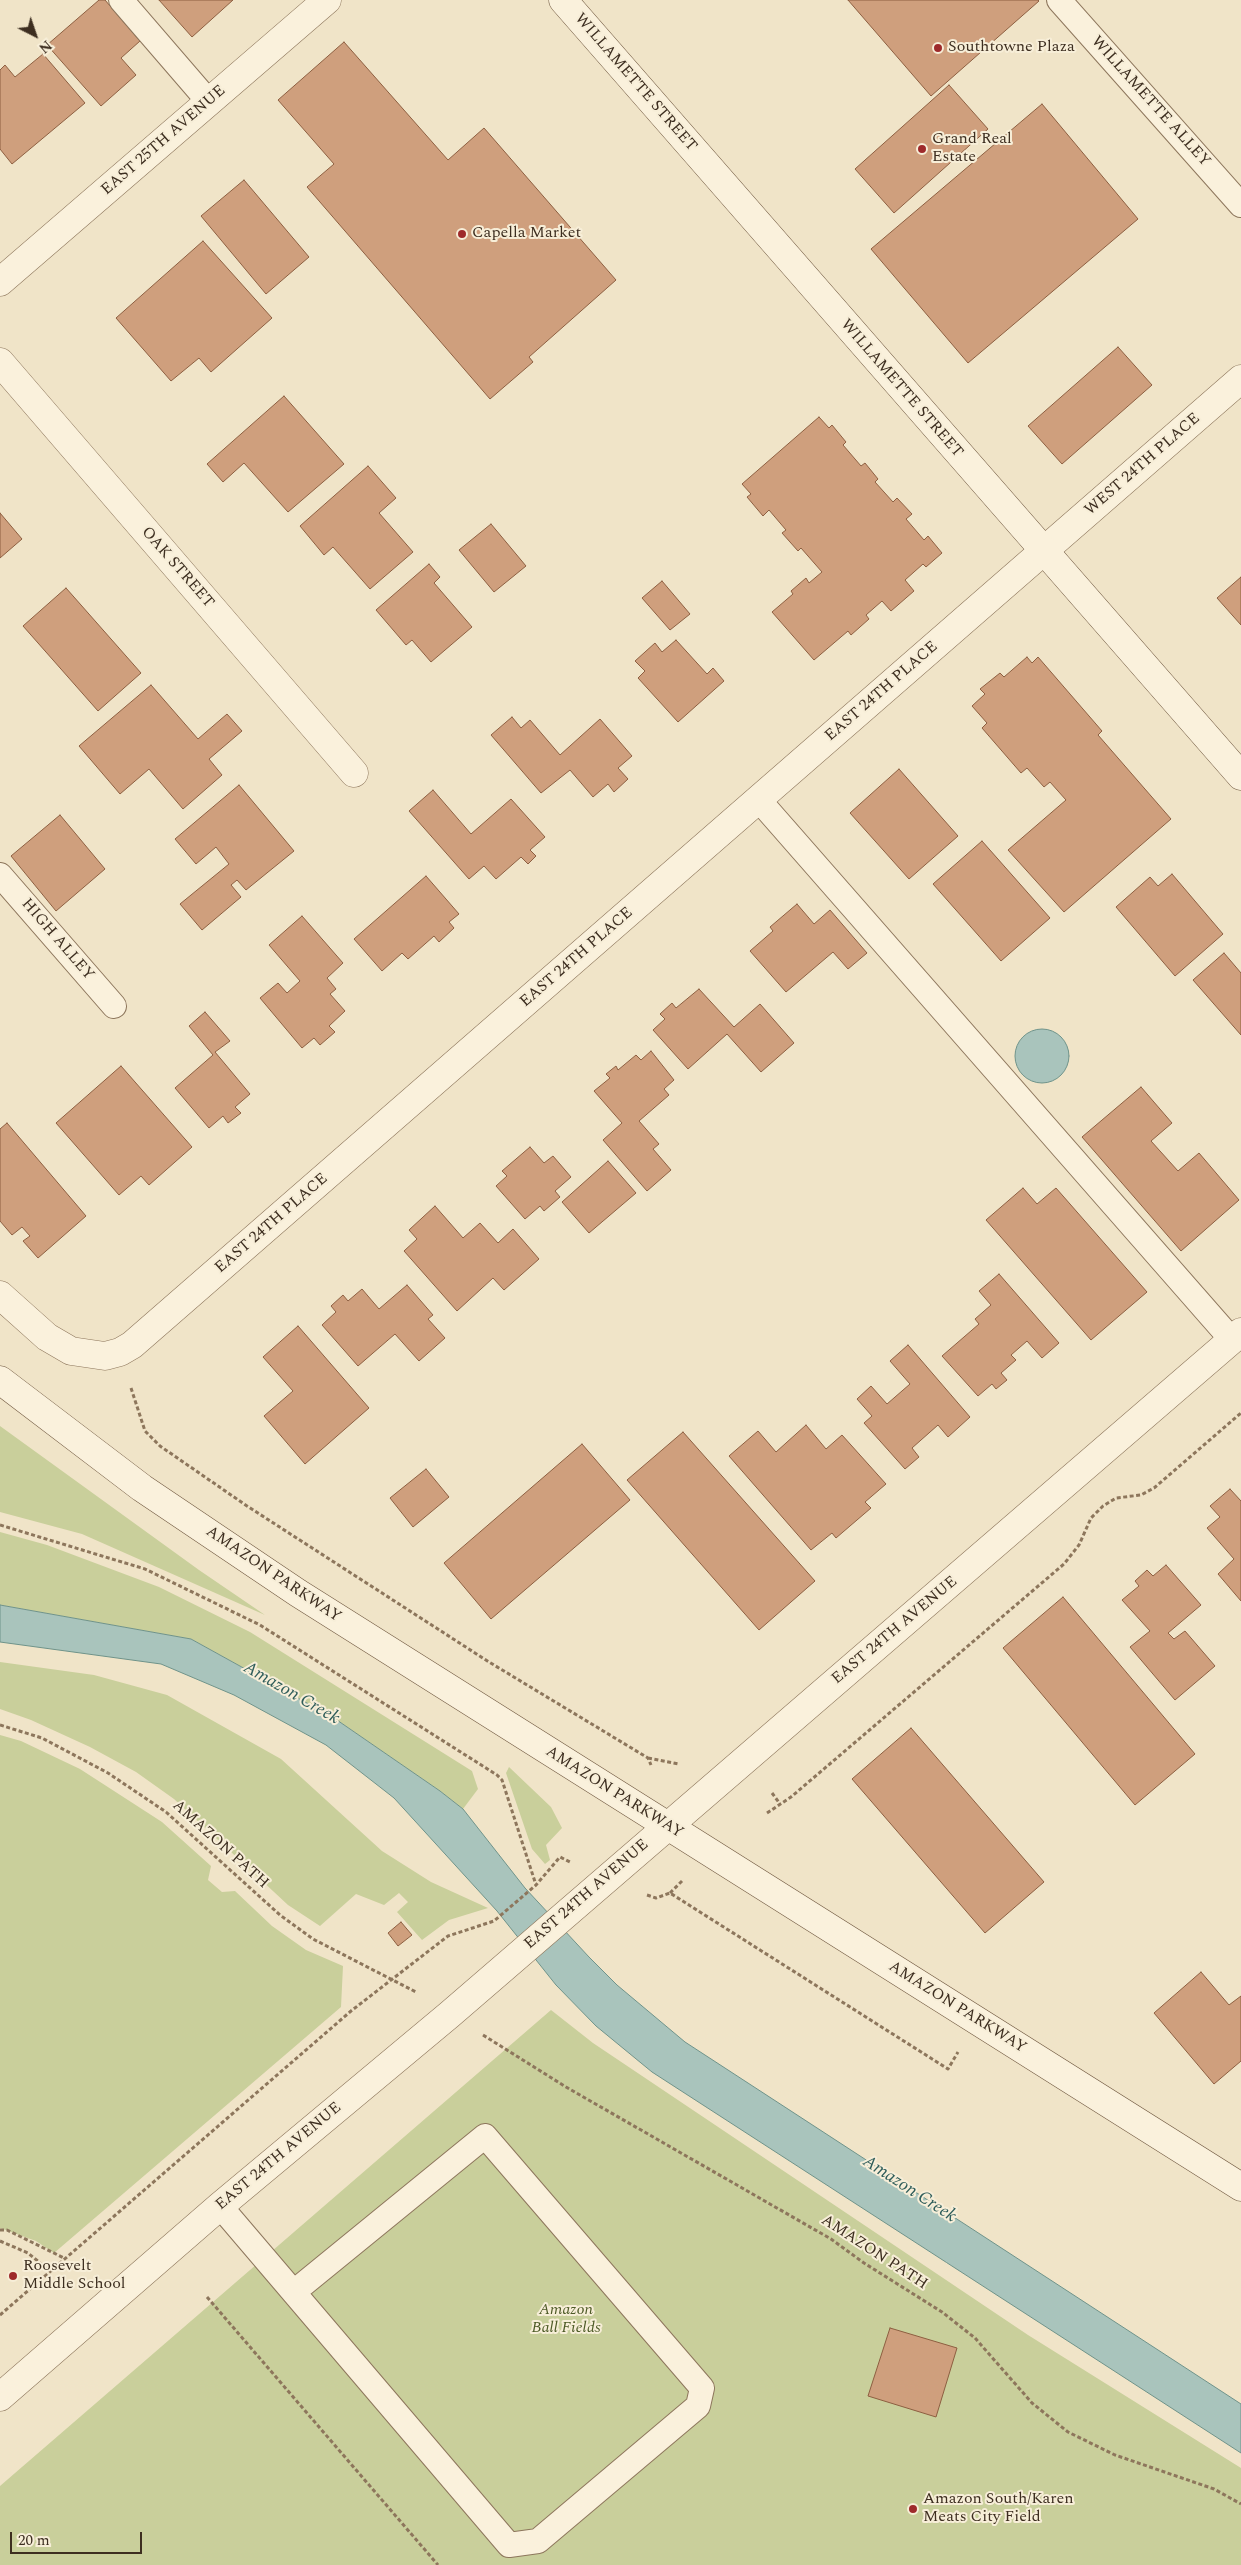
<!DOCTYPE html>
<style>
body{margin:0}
#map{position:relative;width:1241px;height:2565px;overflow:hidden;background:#f0e4c8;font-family:Spectral,serif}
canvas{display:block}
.north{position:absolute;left:10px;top:10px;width:50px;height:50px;-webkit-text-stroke:4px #f7eed8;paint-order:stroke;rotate:139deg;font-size:14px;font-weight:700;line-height:20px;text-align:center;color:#3d2e20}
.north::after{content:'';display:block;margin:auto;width:18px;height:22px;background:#3d2e20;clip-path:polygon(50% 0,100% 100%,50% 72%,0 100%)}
.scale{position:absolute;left:10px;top:2532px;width:132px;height:22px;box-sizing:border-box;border:2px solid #3d2e20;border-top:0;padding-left:6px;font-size:15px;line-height:18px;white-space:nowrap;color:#3d2e20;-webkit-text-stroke:4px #f7eed8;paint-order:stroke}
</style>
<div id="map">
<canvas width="1241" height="2565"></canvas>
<div class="north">N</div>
<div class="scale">20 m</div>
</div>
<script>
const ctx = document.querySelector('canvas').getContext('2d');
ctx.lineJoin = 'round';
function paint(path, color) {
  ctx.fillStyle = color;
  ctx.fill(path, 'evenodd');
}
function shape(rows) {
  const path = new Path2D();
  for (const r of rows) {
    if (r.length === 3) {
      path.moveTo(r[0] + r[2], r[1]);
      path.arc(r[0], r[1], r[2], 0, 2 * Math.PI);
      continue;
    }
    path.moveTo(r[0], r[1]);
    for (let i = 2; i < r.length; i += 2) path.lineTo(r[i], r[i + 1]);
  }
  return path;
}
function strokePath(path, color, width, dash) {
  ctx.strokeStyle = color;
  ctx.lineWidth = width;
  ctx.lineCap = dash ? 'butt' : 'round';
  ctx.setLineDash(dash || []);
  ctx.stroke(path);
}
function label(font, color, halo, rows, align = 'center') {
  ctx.font = font + ' Spectral,serif';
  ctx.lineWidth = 4;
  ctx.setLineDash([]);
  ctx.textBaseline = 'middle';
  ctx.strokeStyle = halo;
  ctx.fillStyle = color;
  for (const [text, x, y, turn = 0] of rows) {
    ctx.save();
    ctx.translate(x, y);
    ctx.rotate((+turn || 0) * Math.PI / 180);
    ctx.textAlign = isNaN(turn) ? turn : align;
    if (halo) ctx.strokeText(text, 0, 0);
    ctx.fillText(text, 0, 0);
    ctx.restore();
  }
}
paint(shape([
 [0,1426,199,1570,265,1615,82,1534,0,1512],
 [0,1532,47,1545,159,1587,250,1632,472,1771,478,1789,463,1809,440,1791,334,1718,191,1639,0,1605],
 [0,1662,94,1675,167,1695,281,1759,382,1851,431,1882,488,1908,449,1920,422,1940,397,1912,408,1902,399,1893,384,1905,356,1894,320,1926,288,1905,174,1799,136,1772,90,1747,31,1720,0,1709],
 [0,1735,21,1741,80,1769,162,1822,211,1866,208,1880,222,1892,235,1891,272,1926,306,1950,343,1966,341,2007,54,2253,36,2241,0,2228],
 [509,1767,551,1807,562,1828,546,1845,550,1860,545,1864,532,1849,506,1773],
 [551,2010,593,2043,1028,2335,1241,2468,1241,2565,0,2565,0,2486]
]), '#c9cf9b');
const water = shape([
 [1042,1056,27],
 [0,1605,191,1639,334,1718,440,1791,463,1809,525,1888,589,1957,617,1985,685,2042,1241,2404,1241,2453,652,2072,596,2026,556,1985,497,1911,394,1798,326,1745,234,1695,161,1664,0,1642,0,1605]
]);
paint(water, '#a9c4bc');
strokePath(water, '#6f938a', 1);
const building = shape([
 [99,0,105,0,140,41,121,58,136,75,101,106,47,45,99,0],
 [159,0,233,0,192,37,159,0],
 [848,0,1038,0,1039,1,931,96,848,0],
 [344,42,448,160,484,128,616,280,529,357,533,362,490,399,307,187,334,164,278,100,344,42],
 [43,54,85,103,12,164,0,149,0,70,5,65,15,77,43,54],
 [949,85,988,129,894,213,855,169,949,85],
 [1042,104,1138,219,968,363,871,249,1042,104],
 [244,180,309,257,266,294,201,216,244,180],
 [203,241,272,318,211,372,199,358,171,381,116,318,203,241],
 [1118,347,1152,385,1062,464,1028,426,1118,347],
 [284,396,344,464,288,512,244,463,223,482,207,464,284,396],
 [819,417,829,428,832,425,846,442,843,445,861,466,865,463,878,479,875,482,893,502,897,498,912,514,906,519,924,540,928,536,942,553,926,567,923,564,905,580,914,591,891,611,882,601,866,615,869,619,851,635,848,631,814,660,772,612,793,594,791,591,806,578,809,583,822,572,801,548,798,551,782,533,786,530,769,510,763,516,747,497,751,494,742,484,819,417],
 [368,466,396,498,379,513,413,552,370,589,333,547,324,555,300,526,368,466],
 [0,513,22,539,0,558,0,513],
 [491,524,526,566,494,592,459,550,491,524],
 [429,564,440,577,434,583,472,627,431,662,412,640,406,645,376,610,429,564],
 [1241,577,1241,625,1217,598,1241,577],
 [662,581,690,614,670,630,642,598,662,581],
 [66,588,141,673,98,711,23,626,66,588],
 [676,640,707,674,713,668,724,681,678,722,638,678,645,671,635,661,655,643,662,652,676,640],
 [1027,657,1032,663,1038,657,1102,731,1098,735,1171,819,1064,912,1008,850,1066,800,1050,782,1044,787,1027,768,1021,773,982,728,987,723,972,706,985,694,980,689,1000,673,1004,677,1027,657],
 [151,685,198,739,227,714,242,731,209,759,222,775,183,809,149,769,120,794,79,746,151,685],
 [512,717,521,728,530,720,560,755,600,719,632,756,618,768,628,779,614,792,608,784,593,797,570,770,541,793,491,735,512,717],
 [899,769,958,836,909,879,850,813,899,769],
 [239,785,294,851,246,890,237,880,231,885,241,897,202,930,180,904,229,864,216,847,196,864,175,839,239,785],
 [433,790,471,834,511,799,545,837,530,850,536,856,528,864,521,857,496,879,484,866,469,879,409,811,433,790],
 [60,815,105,869,56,911,11,856,60,815],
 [982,841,1050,918,1001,961,933,884,982,841],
 [1172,874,1223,934,1175,976,1116,907,1150,877,1158,886,1172,874],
 [426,876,459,914,449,922,454,928,439,942,434,936,408,959,402,953,382,971,354,939,426,876],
 [797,904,814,924,830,910,867,953,848,969,833,952,786,992,750,951,773,931,770,927,797,904],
 [302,916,343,963,327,978,336,989,330,994,345,1011,329,1026,335,1032,320,1045,314,1038,302,1048,260,998,278,983,287,993,300,981,269,945,302,916],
 [1224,953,1241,973,1241,1035,1193,980,1224,953],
 [699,989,734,1027,760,1004,794,1043,761,1072,727,1034,688,1069,653,1030,665,1019,660,1014,672,1003,676,1008,699,989],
 [205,1012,230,1041,215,1052,250,1094,235,1107,241,1113,228,1123,223,1116,209,1128,175,1088,213,1055,189,1026,205,1012],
 [651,1051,674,1080,664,1089,669,1095,639,1121,659,1144,653,1149,671,1170,647,1191,603,1140,622,1123,594,1091,610,1078,606,1074,616,1066,618,1070,636,1055,641,1060,651,1051],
 [121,1066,192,1147,149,1185,141,1176,119,1195,56,1123,121,1066],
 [1141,1087,1172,1123,1151,1141,1178,1171,1199,1153,1239,1200,1181,1251,1082,1137,1141,1087],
 [7,1123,86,1216,38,1258,23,1241,30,1236,22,1227,12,1235,0,1221,0,1129,7,1123],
 [530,1147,544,1163,553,1156,571,1177,555,1191,560,1197,544,1211,540,1206,525,1219,496,1186,507,1176,502,1171,530,1147],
 [608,1161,636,1193,589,1233,562,1202,608,1161],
 [1023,1188,1037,1204,1056,1188,1147,1292,1091,1340,986,1220,1023,1188],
 [435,1206,463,1238,480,1223,498,1243,513,1229,539,1259,504,1290,493,1278,457,1311,404,1251,417,1239,409,1230,435,1206],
 [999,1274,1059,1343,1042,1358,1027,1341,1011,1355,1016,1360,1001,1373,1007,1380,996,1389,992,1384,978,1396,942,1356,979,1324,975,1319,991,1305,979,1291,999,1274],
 [407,1285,433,1315,428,1319,445,1338,419,1361,395,1334,358,1366,322,1325,336,1312,331,1306,343,1295,348,1301,362,1289,379,1309,407,1285],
 [298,1326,369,1408,305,1464,264,1416,293,1391,263,1357,298,1326],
 [908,1345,970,1417,948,1437,938,1425,912,1448,919,1457,905,1469,864,1423,872,1416,857,1399,871,1386,887,1404,910,1384,890,1361,908,1345],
 [806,1425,826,1449,842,1435,886,1484,865,1502,871,1508,836,1538,832,1533,811,1550,729,1456,758,1431,776,1452,806,1425],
 [683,1432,815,1581,759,1630,627,1480,683,1432],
 [582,1444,630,1500,491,1619,444,1563,582,1444],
 [426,1469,449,1497,413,1527,390,1498,426,1469],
 [1230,1489,1241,1501,1241,1601,1218,1574,1234,1559,1207,1528,1220,1517,1210,1506,1230,1489],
 [1166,1565,1201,1605,1168,1633,1174,1639,1185,1631,1215,1666,1175,1700,1130,1647,1150,1631,1122,1600,1139,1586,1135,1581,1147,1570,1153,1576,1166,1565],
 [1063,1597,1195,1754,1135,1805,1003,1648,1063,1597],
 [911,1728,1044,1882,985,1933,852,1779,911,1728],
 [401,1922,412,1935,398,1946,388,1933,401,1922],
 [1201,1972,1229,2005,1241,1996,1241,2061,1214,2084,1154,2013,1201,1972],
 [890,2328,957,2348,936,2417,868,2396,890,2328]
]);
paint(building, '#cf9f7d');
strokePath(building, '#8d5f41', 1);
const service = shape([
 [121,0,209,102],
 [1059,0,1241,205],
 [758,799,1232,1340],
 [0,875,114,1006],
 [220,2206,509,2545,538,2541,698,2406,702,2388,485,2136,295,2291]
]);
const minor = shape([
 [0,282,327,0],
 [0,362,354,773],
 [0,1295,47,1337,71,1351,105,1356,120,1352,132,1345,1241,379]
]);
const tertiary = shape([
 [0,2397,220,2206,449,2015,1241,1332]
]);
const secondary = shape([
 [563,0,1241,776],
 [0,1380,142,1488,298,1593,1241,2187]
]);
strokePath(service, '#8d765c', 26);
strokePath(minor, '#8d765c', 29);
strokePath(tertiary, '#8d765c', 29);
strokePath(secondary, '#6f573f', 29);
strokePath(shape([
 [131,1388,145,1431,160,1446,247,1506,489,1662,648,1758,651,1765],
 [0,1525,145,1569,260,1625,497,1775,502,1780,536,1885],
 [0,1725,42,1738,108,1773,166,1812,280,1915,313,1939,416,1992],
 [648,1758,679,1764],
 [772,1793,780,1804],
 [767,1813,791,1797,1064,1564,1079,1545,1091,1518,1103,1506,1116,1498,1141,1495,1154,1488,1241,1413],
 [670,1893,683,1880],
 [647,1895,656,1898,670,1893,948,2069,958,2052],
 [483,2035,566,2087,831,2239,864,2263,942,2312,975,2338,1032,2403,1068,2432,1115,2455,1214,2489,1241,2504],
 [0,2230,7,2230,66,2259],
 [0,2241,28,2253,51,2272],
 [207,2297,438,2565],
 [0,2315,351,2011,448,1936,494,1921,536,1885,560,1857,570,1862]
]), '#8d765c', 3, [4, 2.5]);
strokePath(service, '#faf1dc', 24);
strokePath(minor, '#faf1dc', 28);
strokePath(tertiary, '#faf1dc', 28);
strokePath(secondary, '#faf1dc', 28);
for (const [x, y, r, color] of [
 [938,48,5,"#9e2a2b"],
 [922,149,5,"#9e2a2b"],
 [462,234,5,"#9e2a2b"],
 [13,2276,5,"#9e2a2b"],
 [913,2509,5,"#9e2a2b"]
]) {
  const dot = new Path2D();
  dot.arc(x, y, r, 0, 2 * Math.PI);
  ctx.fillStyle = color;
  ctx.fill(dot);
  strokePath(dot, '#f7eed8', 2);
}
label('16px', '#3d2e20', '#f7eed8', [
 ["Southtowne Plaza",948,48],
 ["Grand Real",932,140],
 ["Estate",932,158],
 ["Capella Market",472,234],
 ["Roosevelt",23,2267],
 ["Middle School",23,2285],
 ["Amazon South/Karen",923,2500],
 ["Meats City Field",923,2518]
], 'left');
label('16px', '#3d2e20', '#f7eed8', [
 ["WILLAMETTE STREET",635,83,49],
 ["WILLAMETTE ALLEY",1150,102,48],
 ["EAST 25TH AVENUE",164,141,-41],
 ["WILLAMETTE STREET",901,389,49],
 ["WEST 24TH PLACE",1143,465,-41],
 ["OAK STREET",177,568,49],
 ["EAST 24TH PLACE",882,692,-41],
 ["HIGH ALLEY",57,940,49],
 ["EAST 24TH PLACE",577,958,-41],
 ["EAST 24TH PLACE",272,1224,-41],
 ["AMAZON PARKWAY",273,1575,34],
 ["EAST 24TH AVENUE",895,1631,-40],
 ["AMAZON PARKWAY",614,1793,32],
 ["AMAZON PATH",220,1845,42],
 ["EAST 24TH AVENUE",587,1895,-41],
 ["AMAZON PARKWAY",957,2008,32],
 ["EAST 24TH AVENUE",279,2157,-40],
 ["AMAZON PATH",874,2253,33]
]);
label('italic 16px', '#4d5a26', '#f7eed8', [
 ["Amazon",566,2311],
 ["Ball Fields",566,2329]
]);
label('italic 18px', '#2f5d5a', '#f7eed8', [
 ["Amazon Creek",291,1694,30],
 ["Amazon Creek",909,2190,33]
]);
</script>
